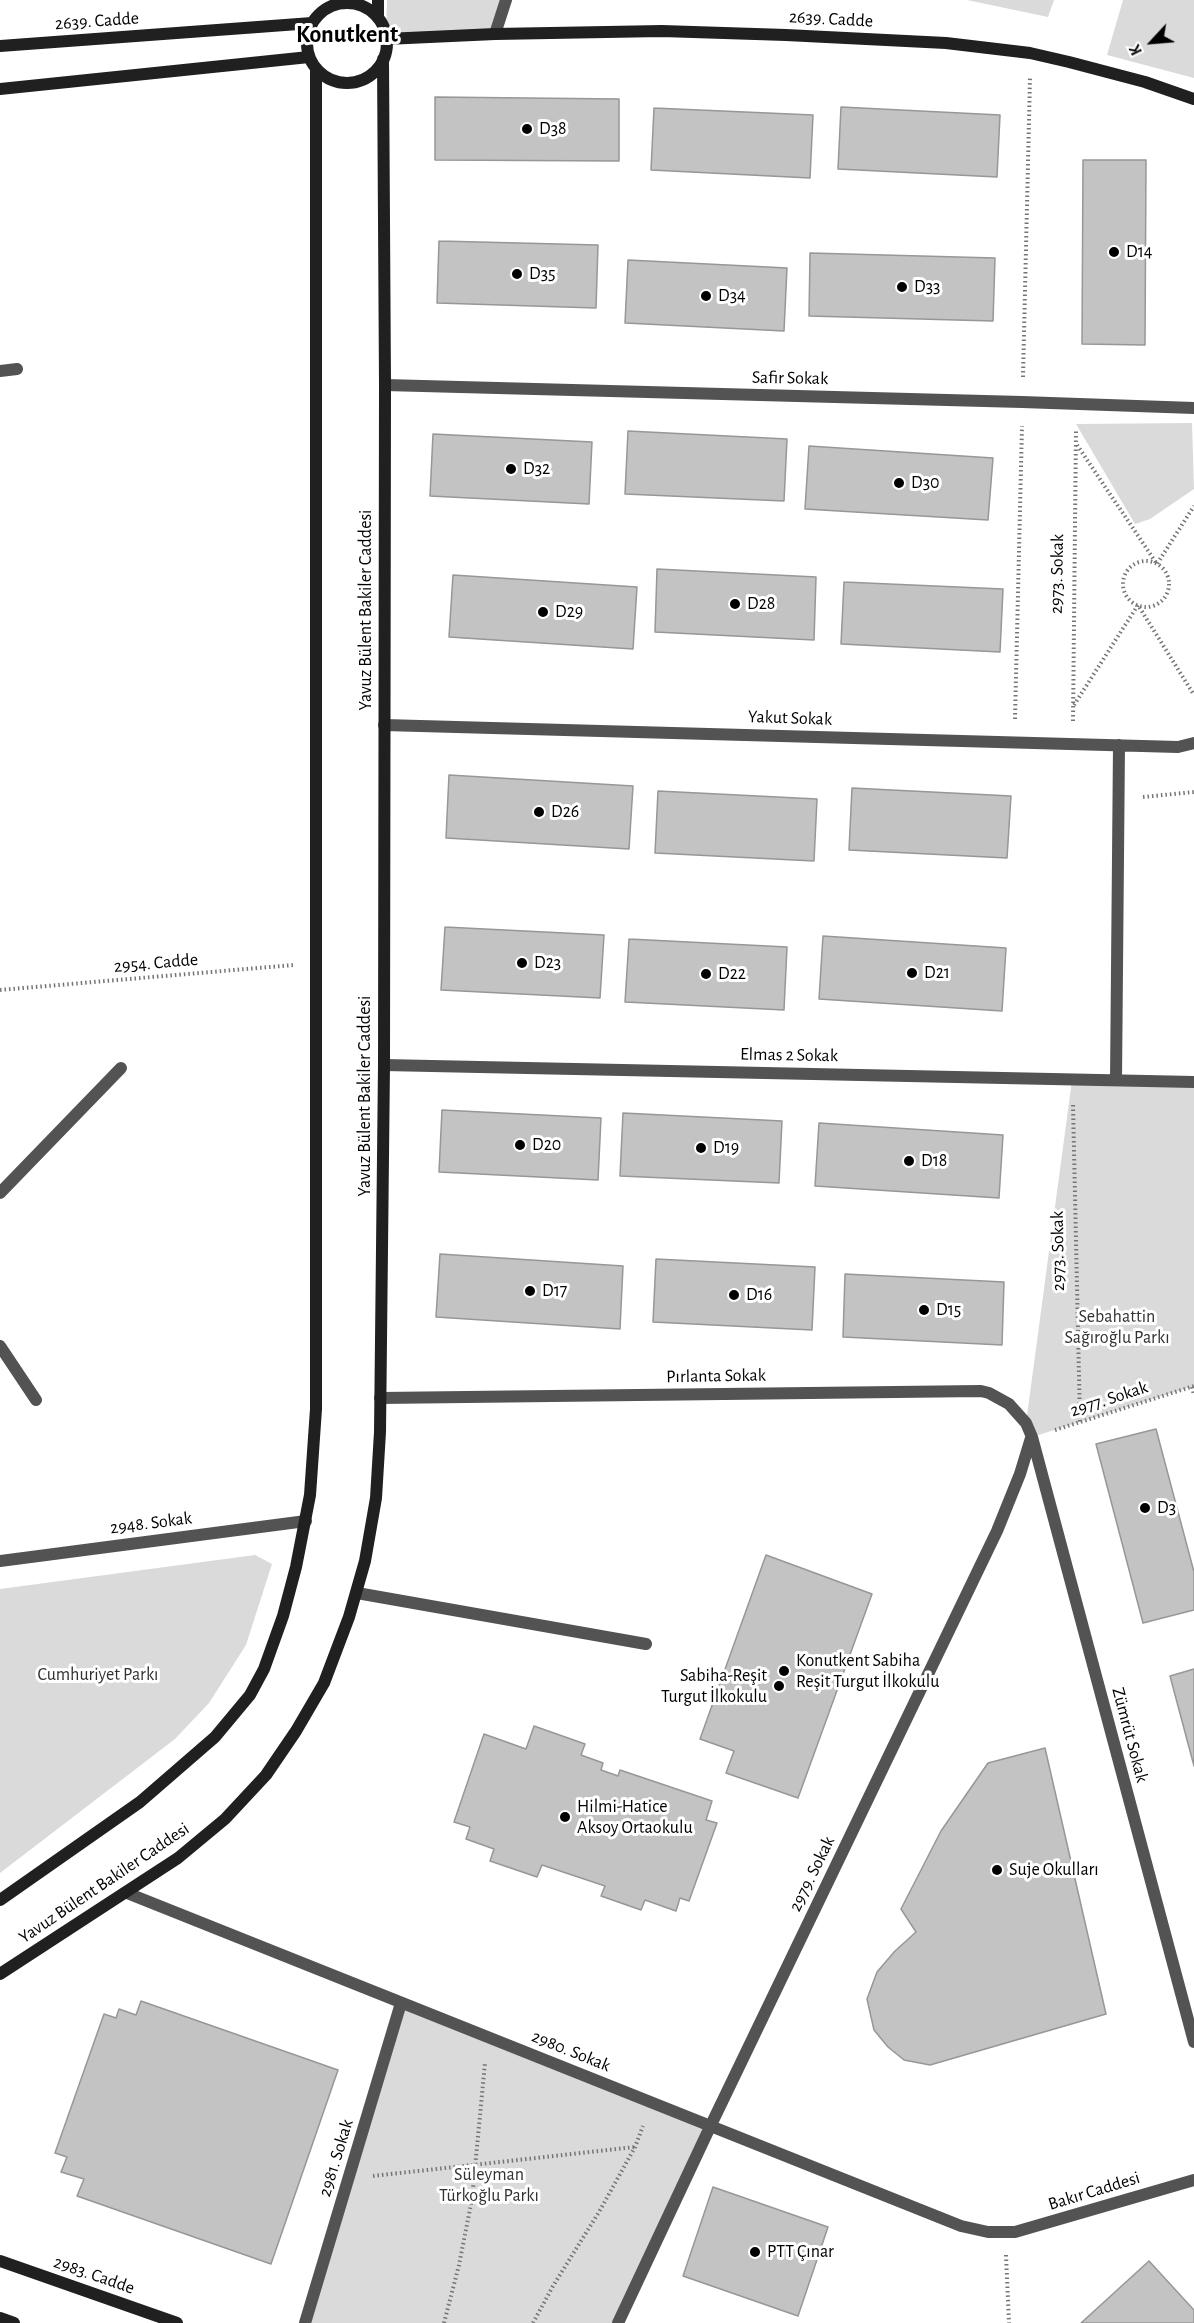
<!DOCTYPE html>
<meta charset="utf-8">
<style>
body{margin:0}
#map{position:relative;width:1194px;height:2323px;overflow:hidden;background:#fff;font-family:"Alegreya Sans",sans-serif}
canvas{display:block}
.north{position:absolute;left:1122px;top:12px;width:60px;height:60px;-webkit-text-stroke:4px #fff;paint-order:stroke;rotate:244deg;font-size:16px;font-weight:700;line-height:24px;text-align:center;color:#000}
.north::after{content:'';display:block;margin:auto;width:21px;height:27px;background:#000;clip-path:polygon(50% 0,100% 100%,50% 72%,0 100%)}
</style>
<div id="map">
<canvas width="1194" height="2323"></canvas>
<div class="north">K</div>
</div>
<script>
const ctx = document.querySelector('canvas').getContext('2d');
ctx.lineJoin = 'round';
function paint(path, color) {
  ctx.fillStyle = color;
  ctx.fill(path, 'evenodd');
}
function shape(rows) {
  const path = new Path2D();
  for (const r of rows) {
    if (r.length === 3) {
      path.moveTo(r[0] + r[2], r[1]);
      path.arc(r[0], r[1], r[2], 0, 2 * Math.PI);
      continue;
    }
    path.moveTo(r[0], r[1]);
    for (let i = 2; i < r.length; i += 2) path.lineTo(r[i], r[i + 1]);
  }
  return path;
}
function strokePath(path, color, width, dash) {
  ctx.strokeStyle = color;
  ctx.lineWidth = width;
  ctx.lineCap = dash ? 'butt' : 'round';
  ctx.setLineDash(dash || []);
  ctx.stroke(path);
}
function label(font, color, halo, rows, align = 'center') {
  ctx.font = font + ' "Alegreya Sans",sans-serif';
  ctx.lineWidth = 6;
  ctx.setLineDash([]);
  ctx.textBaseline = 'middle';
  ctx.strokeStyle = halo;
  ctx.fillStyle = color;
  for (const [text, x, y, turn = 0] of rows) {
    ctx.save();
    ctx.translate(x, y);
    ctx.rotate((+turn || 0) * Math.PI / 180);
    ctx.textAlign = isNaN(turn) ? turn : align;
    if (halo) ctx.strokeText(text, 0, 0);
    ctx.fillText(text, 0, 0);
    ctx.restore();
  }
}
paint(shape([
 [387,0,506,0,495,34,386,39],
 [967,0,1054,0,1048,17],
 [1123,0,1194,0,1194,78,1107,55],
 [1192,423,1194,489,1150,519,1135,524,1076,424],
 [1072,1080,1194,1082,1194,1386,1032,1437,1026,1423],
 [255,1555,272,1564,246,1645,209,1703,175,1739,0,1873,0,1589],
 [401,2003,710,2127,618,2323,305,2323]
]), '#dadada');
const building = shape([
 [435,97,619,99,619,161,435,160,435,97],
 [841,107,1000,115,997,177,838,169,841,107],
 [654,108,813,115,810,178,651,170,654,108],
 [1083,160,1146,160,1145,345,1082,344,1083,160],
 [439,241,598,245,596,308,437,303,439,241],
 [810,253,995,258,993,321,809,316,810,253],
 [628,260,787,268,784,331,625,323,628,260],
 [628,431,787,439,784,501,625,494,628,431],
 [433,434,592,442,589,504,430,496,433,434],
 [809,446,993,458,988,520,805,509,809,446],
 [657,569,816,577,814,640,655,632,657,569],
 [453,575,637,587,633,649,449,637,453,575],
 [844,582,1003,589,1000,652,841,644,844,582],
 [449,775,633,786,629,849,446,838,449,775],
 [852,788,1011,796,1007,858,849,850,852,788],
 [658,791,817,799,814,861,655,853,658,791],
 [445,927,604,935,600,998,441,990,445,927],
 [823,936,1006,948,1002,1011,819,999,823,936],
 [629,939,787,947,784,1010,625,1002,629,939],
 [442,1110,601,1118,598,1180,439,1172,442,1110],
 [623,1113,782,1121,779,1183,620,1176,623,1113],
 [819,1123,1003,1135,999,1198,815,1186,819,1123],
 [440,1254,623,1266,620,1329,436,1317,440,1254],
 [656,1259,815,1267,812,1330,653,1322,656,1259],
 [845,1274,1004,1282,1002,1345,843,1337,845,1274],
 [1156,1429,1194,1572,1194,1610,1143,1623,1096,1444,1156,1429],
 [766,1555,872,1594,798,1798,726,1773,734,1751,700,1739,766,1555],
 [1194,1669,1194,1766,1170,1676,1194,1669],
 [534,1726,585,1744,581,1755,603,1763,601,1770,618,1776,620,1770,712,1801,706,1820,717,1823,689,1901,680,1898,676,1911,645,1900,641,1910,601,1896,605,1886,542,1865,537,1877,490,1861,494,1849,466,1839,470,1827,454,1822,484,1734,526,1749,534,1726],
 [1045,1748,1106,2014,930,2065,904,2060,888,2047,874,2030,867,1999,877,1972,895,1951,916,1932,901,1909,941,1831,988,1763,1045,1748],
 [141,2001,338,2070,271,2264,77,2196,84,2179,61,2172,67,2157,55,2153,104,2014,116,2018,119,2009,136,2015,141,2001],
 [713,2187,828,2227,798,2316,683,2276,713,2187],
 [1149,2261,1194,2310,1194,2323,1081,2323,1149,2261]
]);
paint(building, '#c3c3c3');
strokePath(building, '#979797', 1.5);
strokePath(shape([
 [1023,377,1030,78],
 [1077,445,1157,564,1194,506],
 [1146,584,23],
 [1074,705,1138,605,1194,695],
 [1015,719,1022,426],
 [1073,721,1076,429],
 [1143,797,1194,792],
 [0,990,293,965],
 [1073,1105,1080,1422],
 [1192,1387,1194,1395],
 [1055,1430,1194,1386],
 [373,2176,635,2147],
 [1006,2255,1009,2323],
 [444,2323,459,2265,472,2199,485,2063],
 [533,2323,553,2286,599,2212,635,2147,643,2126]
]), '#757575', 4, [1.5, 3]);
strokePath(shape([
 [495,34,506,0],
 [0,371,17,369],
 [385,385,1022,402,1194,408],
 [384,725,1178,747,1194,743],
 [384,1065,1194,1082],
 [1116,1080,1119,745],
 [0,1193,121,1068],
 [0,1346,36,1400],
 [380,1398,981,1391,989,1393,1009,1404,1026,1423,1032,1437,1194,2042],
 [0,1561,306,1521],
 [357,1593,646,1644],
 [127,1893,961,2226,988,2232,1015,2232,1194,2180],
 [305,2323,401,2003],
 [618,2323,710,2127,997,1531,1020,1474,1031,1438]
]), '#535353', 12);
strokePath(shape([
 [347,43,40],
 [378,18,378,0],
 [386,39,495,34,662,31,786,35,946,43,1030,53,1069,62,1145,82,1194,99],
 [0,46,312,23],
 [0,89,309,57],
 [0,1900,140,1802,215,1737,250,1695,264,1669,283,1616,296,1567,310,1495,316,1409,316,69],
 [0,1974,178,1858,225,1819,266,1775,296,1731,324,1683,349,1617,365,1561,376,1498,380,1432,384,1065,385,385,383,59],
 [0,2261,177,2323],
 [0,2318,14,2323]
]), '#202020', 12);
for (const [x, y, r, color] of [
 [527,129,6,"#000"],
 [1114,252,6,"#000"],
 [517,274,6,"#000"],
 [902,287,6,"#000"],
 [706,296,6,"#000"],
 [511,469,6,"#000"],
 [899,483,6,"#000"],
 [735,604,6,"#000"],
 [543,612,6,"#000"],
 [539,812,6,"#000"],
 [522,963,6,"#000"],
 [912,973,6,"#000"],
 [706,974,6,"#000"],
 [520,1145,6,"#000"],
 [701,1148,6,"#000"],
 [909,1161,6,"#000"],
 [530,1291,6,"#000"],
 [734,1295,6,"#000"],
 [924,1310,6,"#000"],
 [1145,1508,6,"#000"],
 [784,1671,6,"#000"],
 [779,1686,6,"#000"],
 [565,1817,6,"#000"],
 [997,1870,6,"#000"],
 [755,2252,6,"#000"]
]) {
  const dot = new Path2D();
  dot.arc(x, y, r, 0, 2 * Math.PI);
  ctx.fillStyle = color;
  ctx.fill(dot);
  strokePath(dot, '#fff', 2);
}
label('18px', '#000', '#fff', [
 ["2639. Cadde",831,19,3],
 ["2639. Cadde",97,21,-4],
 ["Safir Sokak",790,378,1],
 ["2973. Sokak",1057,574,-89],
 ["Yavuz Bülent Bakiler Caddesi",366,610,-90],
 ["Yakut Sokak",790,718,2],
 ["2954. Cadde",156,963,-5],
 ["Elmas 2 Sokak",789,1055,1],
 ["Yavuz Bülent Bakiler Caddesi",365,1096,-90],
 ["2973. Sokak",1058,1251,-91],
 ["Pırlanta Sokak",716,1376,-1],
 ["2977. Sokak",1109,1399,-18],
 ["2948. Sokak",151,1523,-7],
 ["Zümrüt Sokak",1130,1735,75],
 ["2979. Sokak",812,1874,-64],
 ["Yavuz Bülent Bakiler Caddesi",104,1883,-34],
 ["2980. Sokak",571,2051,22],
 ["2981. Sokak",336,2158,-73],
 ["Bakır Caddesi",1094,2191,-17],
 ["2983. Cadde",94,2275,19]
]);
label('18px', '#000', '#fff', [
 ["D38",539,129],
 ["D14",1126,252],
 ["D35",529,274],
 ["D33",914,287],
 ["D34",718,296],
 ["D32",523,469],
 ["D30",911,483],
 ["D28",747,604],
 ["D29",555,612],
 ["D26",551,812],
 ["D23",534,963],
 ["D21",924,973],
 ["D22",718,974],
 ["D20",532,1145],
 ["D19",713,1148],
 ["D18",921,1161],
 ["D17",542,1291],
 ["D16",746,1295],
 ["D15",936,1310],
 ["D3",1157,1508],
 ["Konutkent Sabiha",796,1661],
 ["Reşit Turgut İlkokulu",796,1682],
 ["Sabiha-Reşit",767,1676,"right"],
 ["Turgut İlkokulu",767,1697,"right"],
 ["Hilmi-Hatice",577,1807],
 ["Aksoy Ortaokulu",577,1828],
 ["Suje Okulları",1009,1870],
 ["PTT Çınar",767,2252]
], 'left');
label('18px', '#313131', '#fff', [
 ["Sebahattin",1117,1317],
 ["Sağıroğlu Parkı",1117,1338],
 ["Cumhuriyet Parkı",98,1675],
 ["Süleyman",489,2175],
 ["Türkoğlu Parkı",489,2196]
]);
label('bold 24px', '#000', '#fff', [
 ["Konutkent",347,35]
]);
</script>
